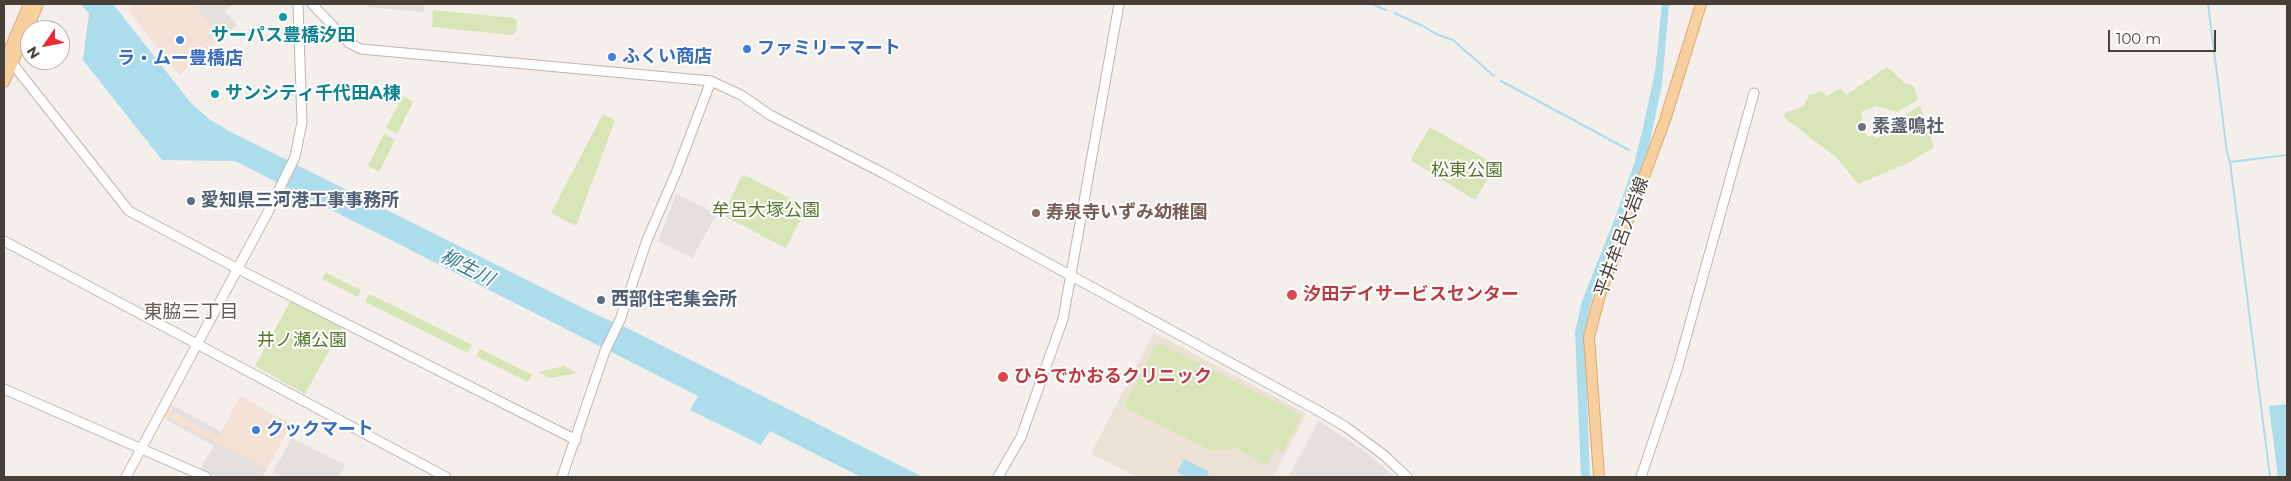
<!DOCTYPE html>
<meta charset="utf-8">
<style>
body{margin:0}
#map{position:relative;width:2291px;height:481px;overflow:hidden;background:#f4efea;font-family:Montserrat,sans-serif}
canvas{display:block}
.frame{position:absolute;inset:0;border:5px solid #473f38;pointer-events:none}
.north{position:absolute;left:20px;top:20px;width:50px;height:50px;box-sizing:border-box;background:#fff;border:1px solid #b5b2af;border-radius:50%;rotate:237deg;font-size:14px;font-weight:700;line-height:20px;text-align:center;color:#473f38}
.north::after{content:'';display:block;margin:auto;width:18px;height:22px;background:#ec292e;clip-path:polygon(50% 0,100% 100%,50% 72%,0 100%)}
.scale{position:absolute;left:2108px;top:30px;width:108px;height:22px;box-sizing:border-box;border:2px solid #473f38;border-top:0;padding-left:6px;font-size:15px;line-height:18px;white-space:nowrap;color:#473f38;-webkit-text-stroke:4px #fff;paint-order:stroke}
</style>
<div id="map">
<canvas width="2291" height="481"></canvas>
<div class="frame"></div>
<div class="north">N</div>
<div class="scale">100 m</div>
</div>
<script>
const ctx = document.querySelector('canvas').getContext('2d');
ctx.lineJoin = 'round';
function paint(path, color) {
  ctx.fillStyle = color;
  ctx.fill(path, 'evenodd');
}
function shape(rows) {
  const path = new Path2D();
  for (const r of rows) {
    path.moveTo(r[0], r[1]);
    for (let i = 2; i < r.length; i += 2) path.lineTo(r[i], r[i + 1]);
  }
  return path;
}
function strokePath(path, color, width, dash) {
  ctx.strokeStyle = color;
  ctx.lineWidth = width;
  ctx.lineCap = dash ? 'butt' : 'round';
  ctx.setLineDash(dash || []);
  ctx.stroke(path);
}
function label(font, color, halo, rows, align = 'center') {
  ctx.font = font + ' Montserrat,"Noto Sans JP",sans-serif';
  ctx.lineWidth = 4;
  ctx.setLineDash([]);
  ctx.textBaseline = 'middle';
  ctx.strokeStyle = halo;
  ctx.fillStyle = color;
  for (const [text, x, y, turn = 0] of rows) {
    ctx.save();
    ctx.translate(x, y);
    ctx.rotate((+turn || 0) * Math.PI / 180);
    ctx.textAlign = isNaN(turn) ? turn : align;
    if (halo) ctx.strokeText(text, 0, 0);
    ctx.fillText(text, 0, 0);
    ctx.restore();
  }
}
paint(shape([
 [135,4,233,4,225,11,237,25,179,75,128,10],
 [240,396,292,424,262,477,216,477,214,445,163,418,171,404,221,432]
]), '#f4e2d7');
paint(shape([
 [1153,334,1157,334,1305,413,1306,415,1273,477,1137,477,1093,455,1092,452]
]), '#ece1d5');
paint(shape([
 [433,10,514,18,517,21,516,32,512,35,432,27],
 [1887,67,1906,84,1914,86,1918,100,1897,112,1877,106,1865,110,1861,112,1863,118,1859,123,1868,137,1873,135,1876,139,1900,123,1901,117,1920,106,1934,147,1910,162,1858,184,1837,158,1785,118,1784,113,1803,107,1809,95,1822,91,1826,97,1840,88,1846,95],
 [403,96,413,102,397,134,386,128],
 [603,114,615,120,576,226,551,213],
 [1430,127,1496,165,1475,200,1412,161,1412,157],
 [384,134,395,140,379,172,368,166],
 [745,175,807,207,786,248,726,217,725,212,741,177],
 [325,272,361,290,358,297,322,279],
 [369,294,472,345,468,353,365,302],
 [291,300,341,325,342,328,305,394,255,366],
 [1162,344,1302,416,1282,452,1276,448,1267,465,1237,448,1212,451,1124,407,1154,347],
 [480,349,532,375,528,382,476,356],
 [564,366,577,373,550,378,538,372]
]), '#d8e5b6');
paint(shape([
 [193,4,233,4,225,11,237,25,222,38],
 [367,4,425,4,424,12,367,7],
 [676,194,717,214,692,258,658,241],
 [174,406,221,432,218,437,171,411],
 [168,417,267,469,262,477,216,477,199,470,214,446,167,420],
 [1319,421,1363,450,1395,477,1288,477],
 [292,438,345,465,339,477,283,477,273,472]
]), '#e3e0de');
paint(shape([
 [81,4,113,4,191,103,209,119,229,131,593,313,629,329,923,477,861,477,770,431,761,445,690,410,698,396,235,161,162,160,83,60,89,14],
 [1662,4,1669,4,1662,85,1648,150,1593,294,1586,326,1585,342,1590,477,1581,477,1575,332,1582,301,1617,213,1634,164,1642,132,1655,72],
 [2287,404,2287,477,2278,477,2269,406],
 [1184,459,1209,472,1206,477,1187,477,1177,472]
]), '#abddec');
strokePath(shape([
 [1372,4,1386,10],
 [2208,4,2227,152,2230,162,2270,477],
 [1394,13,1423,26,1438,35,1453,40,1494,76],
 [1501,81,1629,150],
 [2230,162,2287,155]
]), '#abddec', 2);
const minor = shape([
 [312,4,349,43,361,49,711,81,741,95,770,115,883,173,1317,410,1346,427,1385,456,1407,477],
 [12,63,129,211,238,269,576,440],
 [4,241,446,477],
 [4,389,206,477],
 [126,477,268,212,295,157,302,122,298,4],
 [562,477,605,351,620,320,647,240,676,173,711,81],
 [998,477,1021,437,1063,319,1119,4],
 [1641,477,1677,370,1754,93]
]);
const major = shape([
 [4,63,29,4],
 [4,82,38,4],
 [1599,477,1589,337,1600,295,1665,120,1701,4]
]);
strokePath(minor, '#bfb5ad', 11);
strokePath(major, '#dca86f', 12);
strokePath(minor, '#fff', 9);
strokePath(major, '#f8cf9f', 10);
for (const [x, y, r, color] of [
 [283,17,5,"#0f9aa8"],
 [180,40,5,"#3f7fe0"],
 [747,49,5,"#3f7fe0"],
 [612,57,5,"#3f7fe0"],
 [215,94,5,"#0f9aa8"],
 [1862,127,5,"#6b7280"],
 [191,201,5,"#5c6f8a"],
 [1036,213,5,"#8d6e63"],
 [1292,295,6,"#e0444e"],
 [601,300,5,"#5c6f8a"],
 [1003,377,6,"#e0444e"],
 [256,430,5,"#3f7fe0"]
]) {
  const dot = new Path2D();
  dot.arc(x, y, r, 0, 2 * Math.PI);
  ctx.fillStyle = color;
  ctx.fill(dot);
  strokePath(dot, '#fff', 2);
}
label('bold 18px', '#0d838f', '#fff', [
 ["サーパス豊橋汐田",283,36],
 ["サンシティ千代田A棟",225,94,"left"]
]);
label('bold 18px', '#366cbe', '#fff', [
 ["ファミリーマート",757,49],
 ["ふくい商店",622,57],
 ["ラ・ムー豊橋店",180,59,"center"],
 ["クックマート",266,430]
], 'left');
label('bold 18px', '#5b616d', '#fff', [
 ["素盞鳴社",1872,127]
], 'left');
label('18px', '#56762f', '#fff', [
 ["松東公園",1467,171],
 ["牟呂大塚公園",766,211],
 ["井ノ瀬公園",302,341]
]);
label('bold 18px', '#4e5e75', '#fff', [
 ["愛知県三河港工事事務所",201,201],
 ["西部住宅集会所",611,300]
], 'left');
label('bold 18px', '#785e54', '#fff', [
 ["寿泉寺いずみ幼稚園",1046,213]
], 'left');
label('18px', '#473f38', '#fff', [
 ["平井牟呂大岩線",1622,237,-70]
]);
label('bold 18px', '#be3a42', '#fff', [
 ["汐田デイサービスセンター",1303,295],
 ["ひらでかおるクリニック",1014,377]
], 'left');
label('italic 19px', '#327d96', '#fff', [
 ["柳生川",467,268,27]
]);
label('19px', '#695b50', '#fff', [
 ["東脇三丁目",191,312]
]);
</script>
